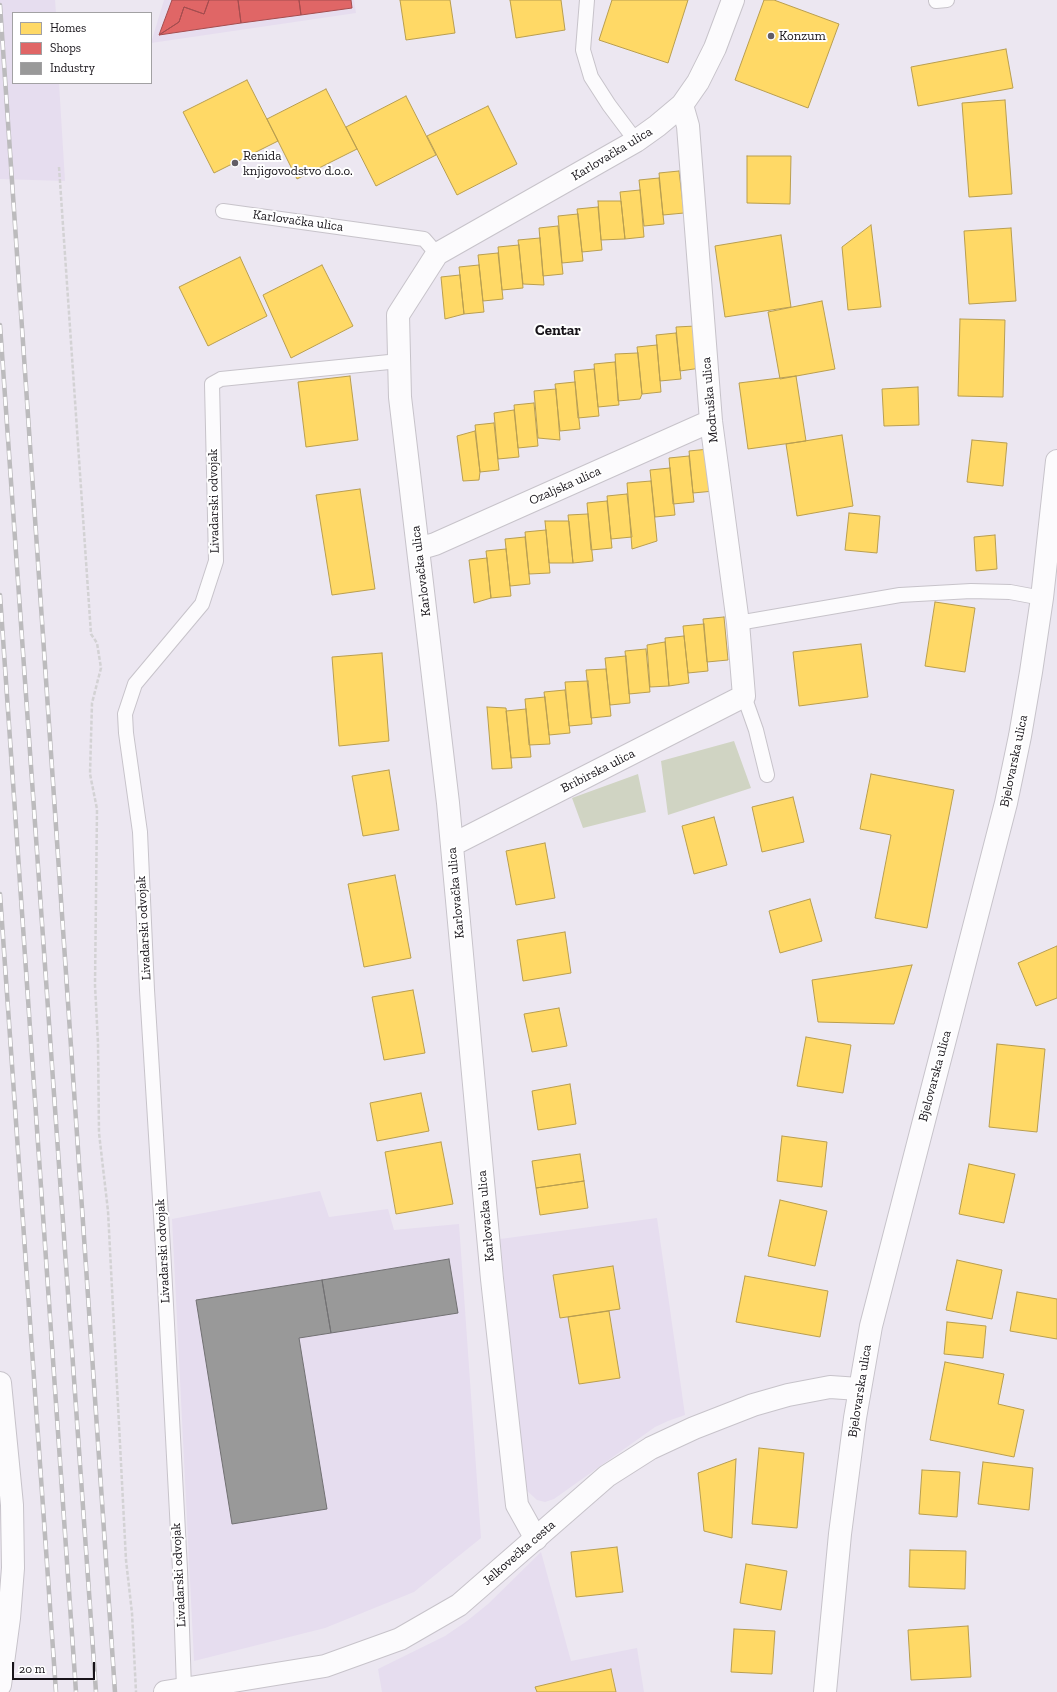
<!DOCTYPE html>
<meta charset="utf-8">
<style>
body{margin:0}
#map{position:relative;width:1057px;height:1692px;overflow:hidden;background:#ece7f1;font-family:"Zilla Slab",serif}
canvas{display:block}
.legend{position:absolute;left:12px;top:12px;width:140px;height:72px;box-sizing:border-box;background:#fff;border:1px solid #a2a1a3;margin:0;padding:5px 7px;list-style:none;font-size:12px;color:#171319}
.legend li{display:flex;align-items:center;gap:8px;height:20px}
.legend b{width:20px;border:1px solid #a2a1a3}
.scale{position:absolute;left:12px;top:1662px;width:83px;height:18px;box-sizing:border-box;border:2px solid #171319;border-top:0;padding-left:5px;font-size:12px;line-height:14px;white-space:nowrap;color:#171319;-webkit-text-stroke:3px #fff;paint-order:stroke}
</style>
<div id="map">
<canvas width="1057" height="1692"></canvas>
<ul class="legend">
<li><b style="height:11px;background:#ffd966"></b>Homes</li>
<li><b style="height:11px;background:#e06666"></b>Shops</li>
<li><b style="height:11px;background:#999"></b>Industry</li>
</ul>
<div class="scale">20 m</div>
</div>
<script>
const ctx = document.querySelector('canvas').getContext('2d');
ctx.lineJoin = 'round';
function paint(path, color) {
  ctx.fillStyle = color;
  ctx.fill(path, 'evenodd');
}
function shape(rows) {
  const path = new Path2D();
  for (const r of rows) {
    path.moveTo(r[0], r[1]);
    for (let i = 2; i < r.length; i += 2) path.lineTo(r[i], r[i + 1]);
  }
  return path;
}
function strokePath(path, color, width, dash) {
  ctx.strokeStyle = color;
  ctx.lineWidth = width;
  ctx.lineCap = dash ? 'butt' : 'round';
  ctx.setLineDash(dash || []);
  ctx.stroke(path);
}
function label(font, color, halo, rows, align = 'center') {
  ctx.font = font + ' "Zilla Slab",serif';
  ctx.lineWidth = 4;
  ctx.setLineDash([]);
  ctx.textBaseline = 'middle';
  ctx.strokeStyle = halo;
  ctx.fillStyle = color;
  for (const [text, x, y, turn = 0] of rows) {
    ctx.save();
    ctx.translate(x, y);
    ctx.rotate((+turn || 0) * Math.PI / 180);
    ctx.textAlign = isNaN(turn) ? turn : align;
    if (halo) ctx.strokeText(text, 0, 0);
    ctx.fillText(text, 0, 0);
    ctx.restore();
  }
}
paint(shape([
 [0,0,55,0,56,13,13,13,13,83,59,83,65,181,0,179],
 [164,0,354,0,356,13,151,43],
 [320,1191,329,1217,388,1209,394,1230,459,1224,481,1538,414,1592,325,1628,194,1661,172,1219],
 [657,1218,685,1415,668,1421,655,1427,554,1499,545,1502,537,1500,525,1489,500,1239],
 [541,1552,571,1661,637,1648,644,1692,382,1692,378,1669,445,1636,467,1621,488,1604]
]), '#e6ddef');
paint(shape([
 [734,741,751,788,668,815,661,761],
 [638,774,646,812,583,828,572,798]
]), '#d0d4c3');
const homes = shape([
 [400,0,450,0,455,33,406,40,400,0],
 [510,0,561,0,565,30,516,38,510,0],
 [612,0,688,0,668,63,599,40,612,0],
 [764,0,774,0,839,24,808,108,735,80,764,0],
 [1006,49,1013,88,918,106,911,67,1006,49],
 [247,80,278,141,214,173,183,112,247,80],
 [326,89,357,149,297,179,267,119,326,89],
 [406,96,436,155,376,186,346,127,406,96],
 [1005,100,1012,194,969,197,962,103,1005,100],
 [488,106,517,164,457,195,427,136,488,106],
 [747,156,791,156,790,204,747,203,747,156],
 [679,171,684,213,663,215,659,173,679,171],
 [659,178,664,224,644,226,639,180,659,178],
 [640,190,644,237,625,239,620,192,640,190],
 [598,201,621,201,625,239,601,240,598,201],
 [598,207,602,250,582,252,577,209,598,207],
 [578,214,583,261,562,263,558,216,578,214],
 [871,225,881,307,848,310,842,247,871,225],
 [558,226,563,274,543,276,539,228,558,226],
 [1011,228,1016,301,969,304,964,231,1011,228],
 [781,235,791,307,725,317,715,246,781,235],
 [540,238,544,285,523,284,518,240,540,238],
 [519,245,523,288,502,290,498,247,519,245],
 [498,253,503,299,483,301,478,255,498,253],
 [240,257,267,316,208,346,179,287,240,257],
 [322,265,353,326,291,358,263,295,322,265],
 [479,265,484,312,464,314,459,267,479,265],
 [460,275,464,314,445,319,441,277,460,275],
 [822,301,835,369,780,379,768,312,822,301],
 [960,319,1005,320,1003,397,958,396,960,319],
 [696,326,701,368,680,371,676,327,696,326],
 [676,333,681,379,660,381,656,335,676,333],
 [657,345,661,392,642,394,637,347,657,345],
 [638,353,642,394,640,399,618,401,615,354,638,353],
 [615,362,619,405,598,407,594,364,615,362],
 [594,369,599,416,578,418,574,371,594,369],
 [350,376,358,440,306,447,298,382,350,376],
 [796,376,806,441,748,449,739,383,796,376],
 [575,382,580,429,560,431,555,384,575,382],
 [918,387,919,425,884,426,882,389,918,387],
 [556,389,560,440,538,438,534,391,556,389],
 [534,403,538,446,518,448,514,405,534,403],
 [514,410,519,457,498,459,494,413,514,410],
 [494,423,499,470,480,472,475,425,494,423],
 [475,431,480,472,479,480,463,481,457,436,475,431],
 [842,435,853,506,797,516,786,444,842,435],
 [972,440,1007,443,1003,486,967,482,972,440],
 [709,449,714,491,693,493,689,451,709,449],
 [689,456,694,502,673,504,669,458,689,456],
 [670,468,675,515,655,517,650,470,670,468],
 [651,481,657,541,632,549,627,483,651,481],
 [360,489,375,589,332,595,316,495,360,489],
 [627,494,632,537,611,539,607,496,627,494],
 [607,501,612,548,591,550,587,503,607,501],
 [849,513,880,516,877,553,845,550,849,513],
 [588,514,593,561,573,563,568,515,588,514],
 [545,521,569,521,573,563,549,563,545,521],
 [546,530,550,573,529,574,525,532,546,530],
 [995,535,997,569,976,571,974,537,995,535],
 [525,537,530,584,510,586,505,539,525,537],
 [506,549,511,596,491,598,486,551,506,549],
 [487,558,491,598,474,603,469,560,487,558],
 [935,602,975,608,965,672,925,666,935,602],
 [724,617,728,660,707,662,703,619,724,617],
 [704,624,708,671,688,673,683,626,704,624],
 [684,636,689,683,669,686,665,638,684,636],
 [665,642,669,686,650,687,647,645,665,642],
 [861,644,868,697,799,706,793,652,861,644],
 [646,649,650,692,629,694,625,651,646,649],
 [382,653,389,741,339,746,332,657,382,653],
 [626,656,630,703,610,705,605,658,626,656],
 [606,669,611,716,591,718,586,670,606,669],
 [588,681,592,724,569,726,565,682,588,681],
 [565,690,570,733,549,735,544,692,565,690],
 [545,697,550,744,529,745,525,699,545,697],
 [487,707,506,708,512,768,492,769,487,707],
 [526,709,531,757,511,758,506,711,526,709],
 [389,770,399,830,363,836,352,776,389,770],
 [871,774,954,790,927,928,875,918,891,835,860,829,871,774],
 [793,797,804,842,762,852,752,807,793,797],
 [714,817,727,865,694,874,682,826,714,817],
 [545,843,555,898,516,905,506,851,545,843],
 [395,875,411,958,364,967,348,884,395,875],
 [810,899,822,941,780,953,769,911,810,899],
 [565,932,571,973,523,981,517,940,565,932],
 [1057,946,1057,998,1036,1006,1018,963,1057,946],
 [912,965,894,1024,818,1022,812,980,912,965],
 [413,990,425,1053,384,1060,372,997,413,990],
 [559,1008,567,1046,532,1052,524,1014,559,1008],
 [806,1037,851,1045,843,1093,797,1086,806,1037],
 [997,1044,1045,1049,1037,1132,989,1127,997,1044],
 [570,1084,576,1124,538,1130,532,1091,570,1084],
 [421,1093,429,1131,377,1141,370,1103,421,1093],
 [782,1136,827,1142,822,1187,777,1181,782,1136],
 [441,1142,453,1204,396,1214,385,1152,441,1142],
 [580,1154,584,1181,536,1188,532,1161,580,1154],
 [969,1164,1015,1174,1004,1223,959,1214,969,1164],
 [584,1181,588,1208,540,1215,536,1188,584,1181],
 [780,1200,827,1211,815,1266,768,1256,780,1200],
 [957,1260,1002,1270,992,1319,946,1310,957,1260],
 [613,1266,620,1309,560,1318,553,1275,613,1266],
 [745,1276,828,1291,820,1337,736,1322,745,1276],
 [1017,1292,1057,1299,1057,1339,1010,1331,1017,1292],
 [609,1311,620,1378,579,1384,568,1317,609,1311],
 [947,1322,986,1326,983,1358,944,1354,947,1322],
 [945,1362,1004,1374,998,1404,1024,1410,1014,1457,930,1440,945,1362],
 [759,1448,804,1453,797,1528,752,1524,759,1448],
 [736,1459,732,1538,704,1531,698,1473,736,1459],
 [983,1462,1033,1468,1029,1510,978,1504,983,1462],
 [922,1470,960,1472,957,1517,919,1514,922,1470],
 [617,1547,623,1592,576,1597,571,1552,617,1547],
 [910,1550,966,1551,965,1589,909,1587,910,1550],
 [746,1564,787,1571,781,1610,740,1603,746,1564],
 [968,1626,971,1677,911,1680,908,1630,968,1626],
 [734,1629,775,1631,772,1674,731,1672,734,1629],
 [611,1669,616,1692,537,1692,535,1687,611,1669]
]);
paint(homes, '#ffd966');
strokePath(homes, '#b99e4f', 1);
const shops = shape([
 [172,0,209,0,204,14,184,7,179,22,159,35,172,0],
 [209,0,238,0,241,23,159,35,179,22,184,7,204,14,209,0],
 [238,0,299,0,301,15,241,23,238,0],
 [299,0,351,0,352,8,301,15,299,0]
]);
paint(shops, '#e06666');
strokePath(shops, '#a44d4f', 1);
const industry = shape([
 [449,1259,458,1313,331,1333,322,1280,449,1259],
 [322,1280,331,1333,299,1338,327,1509,232,1524,196,1300,322,1280]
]);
paint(industry, '#999');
strokePath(industry, '#727173', 1);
const lane = shape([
 [587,0,583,50,591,77,609,105,636,141],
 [936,1,947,0],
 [223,211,424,239,437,254],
 [738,623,900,595,971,591,1010,592,1042,598],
 [744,696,756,730,767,775],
 [184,1689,180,1570,163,1248,147,990,140,832,126,733,125,714,135,684,202,604,216,561,212,384,221,379,399,361]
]);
const street = shape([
 [418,549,435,544,711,421],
 [452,845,744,696,738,623,711,421,688,126,682,105],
 [0,1383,12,1505,13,1568,9,1618,0,1685],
 [536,1539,517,1505,492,1279,448,803,400,397,398,315,437,254,636,141,657,126,682,105,698,82,715,48,733,0]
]);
const secondary = shape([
 [165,1692,325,1666,400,1639,459,1605,607,1476,651,1448,694,1428,753,1405,788,1395,830,1387,859,1389],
 [825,1692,840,1534,855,1418,871,1326,1006,803,1020,736,1031,672,1042,598,1057,461]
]);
strokePath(lane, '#c7c3ca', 16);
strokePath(street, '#c7c3ca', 24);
strokePath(secondary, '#c7c3ca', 24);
strokePath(shape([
 [59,167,91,634,97,643,101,668,92,703,90,774,97,809,95,985,98,1043,99,1133,108,1211,126,1560,132,1613,136,1692]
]), '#d3d2d4', 2.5, [4, 2]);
strokePath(lane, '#fcfbfd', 14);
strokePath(street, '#fcfbfd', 22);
strokePath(secondary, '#fcfbfd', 22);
const rail = shape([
 [0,5,115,1692],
 [0,325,96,1692],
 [0,595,76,1692],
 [0,894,56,1692]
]);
strokePath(rail, '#bcbbbd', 4.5);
strokePath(rail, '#fff', 3, [9]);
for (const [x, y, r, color] of [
 [771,36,4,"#625d65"],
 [235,163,4,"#625d65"]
]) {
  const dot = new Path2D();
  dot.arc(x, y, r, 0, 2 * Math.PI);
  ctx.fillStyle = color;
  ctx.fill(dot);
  strokePath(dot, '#fff', 1.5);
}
label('13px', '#171319', '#fff', [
 ["Konzum",779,36],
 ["Renida",243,156],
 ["knjigovodstvo d.o.o.",243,171]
], 'left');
label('13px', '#171319', '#fff', [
 ["Karlovačka ulica",612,154,-31],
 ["Karlovačka ulica",298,221,8],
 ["Modruška ulica",710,400,-95],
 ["Ozaljska ulica",565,486,-24],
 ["Livadarski odvojak",214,501,-91],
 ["Karlovačka ulica",421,571,-97],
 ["Bjelovarska ulica",1014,761,-78],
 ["Bribirska ulica",598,771,-27],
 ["Karlovačka ulica",456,893,-95],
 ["Livadarski odvojak",144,928,-93],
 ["Bjelovarska ulica",935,1076,-75],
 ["Karlovačka ulica",486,1216,-95],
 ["Livadarski odvojak",163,1251,-93],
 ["Bjelovarska ulica",860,1391,-81],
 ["Jelkovečka cesta",519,1553,-41],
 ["Livadarski odvojak",179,1575,-93]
]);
label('bold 15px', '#171319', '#fff', [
 ["Centar",558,331]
]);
</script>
